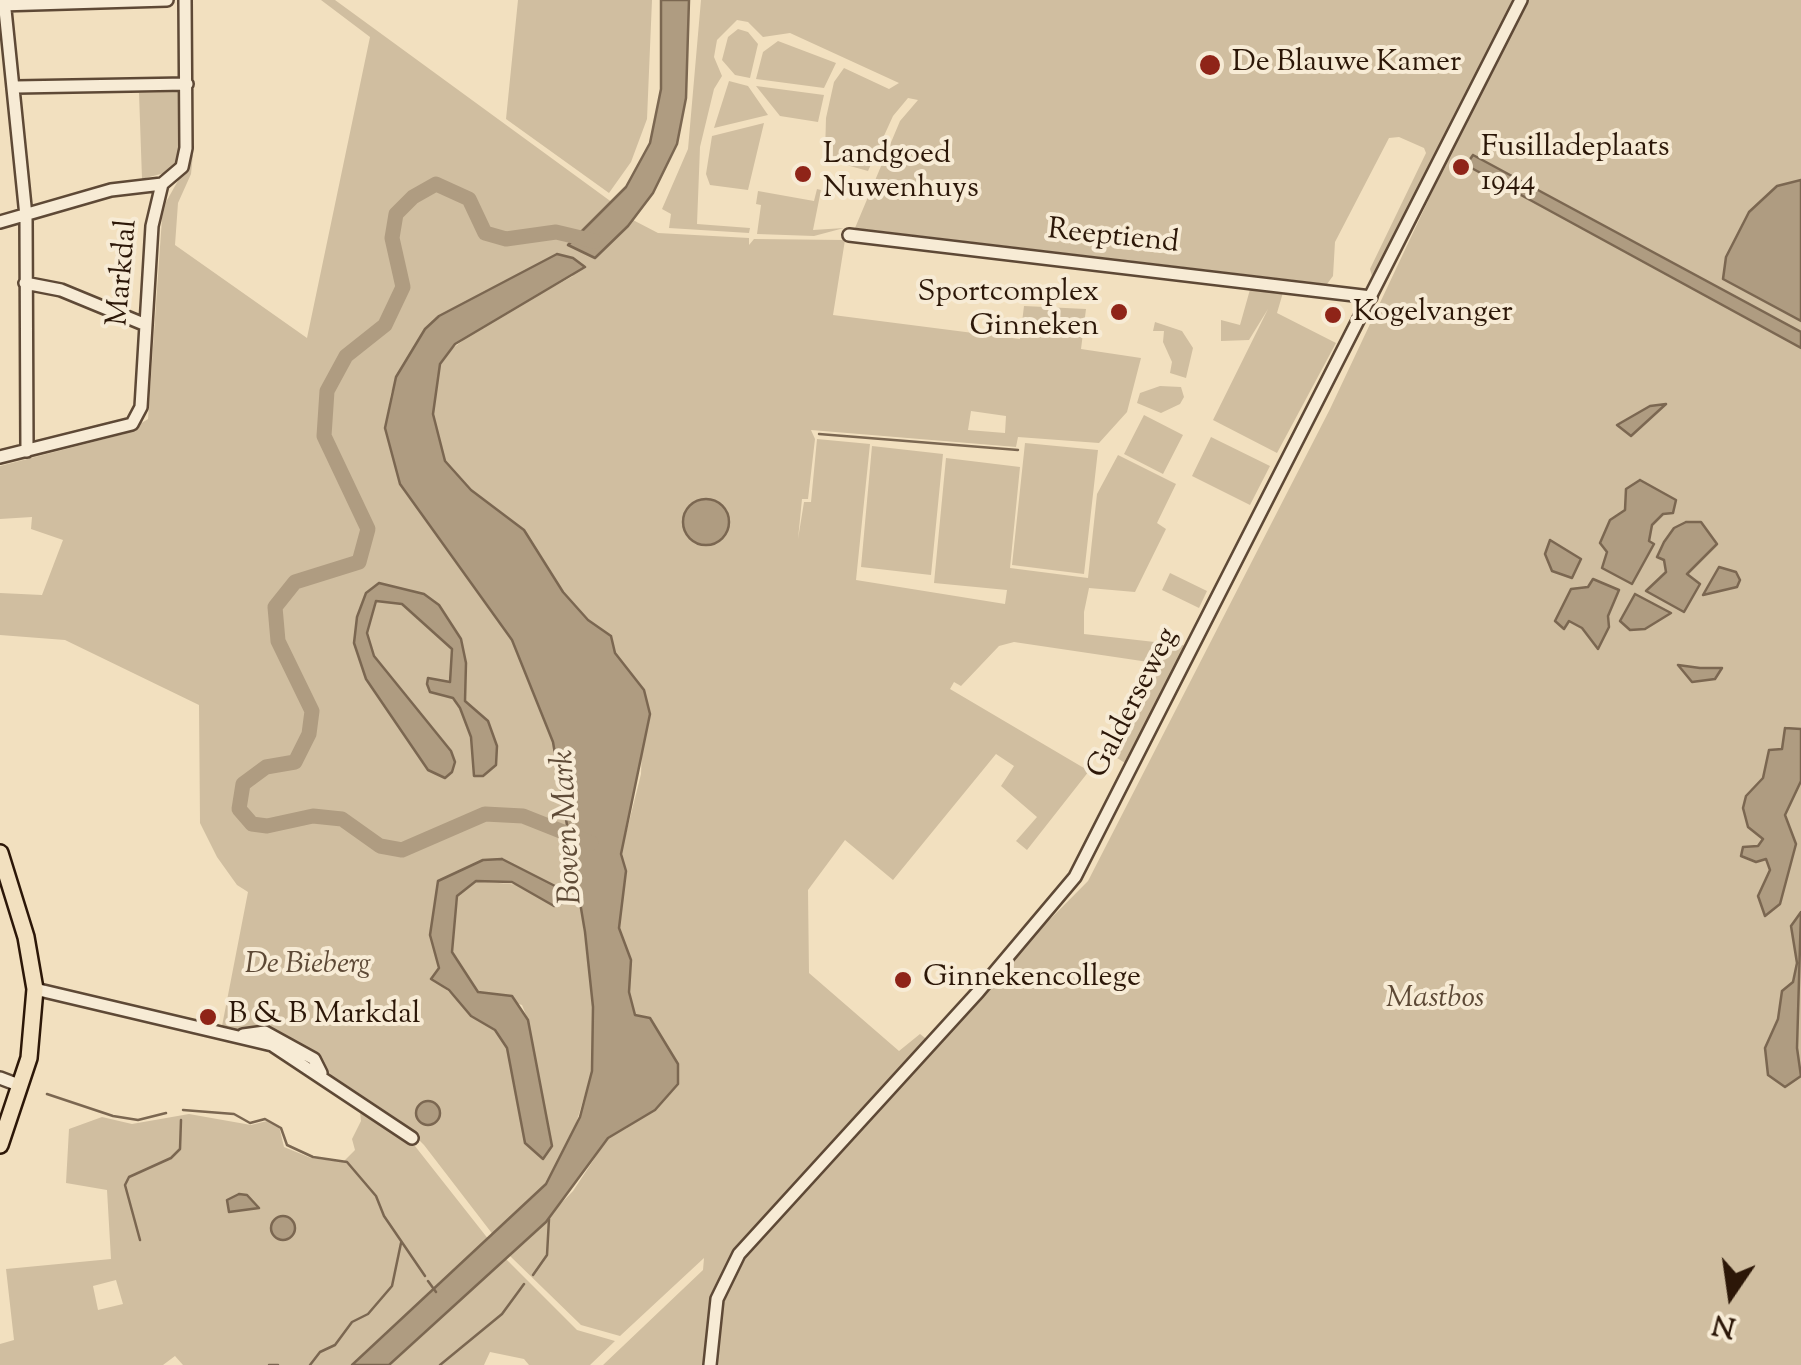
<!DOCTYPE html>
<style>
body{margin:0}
#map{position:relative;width:1801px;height:1365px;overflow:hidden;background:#f2e0bf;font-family:"Sorts Mill Goudy",serif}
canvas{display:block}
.north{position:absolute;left:1681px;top:1245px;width:100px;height:100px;-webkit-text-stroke:8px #f7ebd5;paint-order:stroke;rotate:193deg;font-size:28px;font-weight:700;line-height:40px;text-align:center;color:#2c1708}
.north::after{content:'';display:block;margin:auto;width:35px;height:45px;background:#2c1708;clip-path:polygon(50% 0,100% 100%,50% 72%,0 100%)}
</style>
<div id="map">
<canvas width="1801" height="1365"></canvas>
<div class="north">N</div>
</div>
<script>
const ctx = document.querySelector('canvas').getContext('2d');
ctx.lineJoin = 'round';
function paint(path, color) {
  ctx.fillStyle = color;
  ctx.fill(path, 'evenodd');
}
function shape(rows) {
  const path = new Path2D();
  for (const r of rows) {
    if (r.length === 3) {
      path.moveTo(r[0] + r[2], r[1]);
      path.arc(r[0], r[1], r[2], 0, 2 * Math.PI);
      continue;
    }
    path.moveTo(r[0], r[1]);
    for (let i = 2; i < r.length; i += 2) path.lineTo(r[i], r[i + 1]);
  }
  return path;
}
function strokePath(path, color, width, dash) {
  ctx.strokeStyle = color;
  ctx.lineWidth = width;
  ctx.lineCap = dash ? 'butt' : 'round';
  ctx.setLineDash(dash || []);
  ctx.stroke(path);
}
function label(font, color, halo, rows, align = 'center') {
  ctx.font = font + ' "Sorts Mill Goudy",serif';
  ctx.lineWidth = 8;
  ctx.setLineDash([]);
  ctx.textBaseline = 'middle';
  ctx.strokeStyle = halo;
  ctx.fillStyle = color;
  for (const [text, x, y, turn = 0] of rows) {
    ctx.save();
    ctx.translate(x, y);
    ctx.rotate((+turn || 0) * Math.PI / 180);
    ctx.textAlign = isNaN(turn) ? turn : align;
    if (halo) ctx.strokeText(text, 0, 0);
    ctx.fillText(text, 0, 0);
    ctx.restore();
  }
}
paint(shape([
 [321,0,335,0,613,203,568,244,595,258,633,220,658,233,749,238,749,245,754,239,845,240,833,315,1020,339,1024,306,1086,309,1081,349,1141,358,1127,412,1099,443,1018,437,1016,447,811,430,815,439,808,499,802,499,798,539,804,502,811,502,817,439,870,444,856,580,1005,604,1007,590,934,583,946,458,1020,467,1010,568,1088,578,1097,494,1118,455,1176,484,1157,523,1166,529,1135,592,1089,588,1084,612,1084,634,1190,646,1130,766,1117,758,1162,664,1014,642,999,646,961,686,954,682,950,689,1089,771,1027,850,1016,841,1037,817,1001,786,1014,766,996,754,893,880,845,840,808,890,809,973,899,1051,920,1034,929,1041,1088,881,1330,409,1451,152,1441,147,1372,276,1370,269,1426,153,1424,148,1399,137,1389,138,1335,242,1333,276,1327,284,855,228,900,121,918,100,908,98,893,116,868,171,832,161,825,154,826,118,834,82,844,68,889,89,899,83,790,33,763,37,748,22,737,20,717,40,714,57,722,76,714,89,700,147,697,224,750,228,749,233,669,228,671,214,662,209,688,149,701,0,1801,0,1801,1365,603,1365,703,1270,704,1258,620,1336,581,1325,510,1256,573,1191,608,1138,627,1128,635,1015,629,992,631,960,619,928,626,871,621,854,641,774,644,690,614,653,611,636,588,620,563,592,524,530,471,490,445,461,433,414,440,364,448,352,479,328,573,276,557,254,472,298,406,359,391,393,385,428,400,485,512,640,553,742,575,857,593,1007,592,1071,571,1140,546,1184,494,1236,424,1145,399,1120,330,1074,323,1062,270,1031,253,1027,247,1033,222,1026,248,892,237,885,217,857,200,823,199,705,65,640,0,635,0,593,42,595,63,540,31,529,32,517,0,519,0,466,124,434,148,419,162,218,166,202,193,154,191,174,178,203,175,245,307,338,370,37],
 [971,411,1006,416,1005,433,968,430],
 [683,521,725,536,713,544,698,544,687,535],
 [483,860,554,906,521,885,476,881,459,890,451,944,455,959,478,992,522,1005,528,1020,552,1146,546,1156,525,1143,508,1048,495,1030,432,978,439,968,438,881],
 [518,0,652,0,647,119,631,162,609,193,506,119],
 [738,29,748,32,758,44,750,78,735,75,722,60,728,37],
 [778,41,836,63,824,88,756,79,763,52],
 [729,81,748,86,768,115,714,128],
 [756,86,824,95,818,122,780,116],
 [182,92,178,165,172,171,142,179,139,93],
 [764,123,748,190,710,185,706,174,712,136],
 [817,189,821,190,813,230,844,228,814,236,757,234,761,205,756,204,758,191,814,201],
 [1251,286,1284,289,1277,313,1336,343,1277,453,1213,420,1268,309,1249,340,1221,341,1221,320,1240,325],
 [1155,322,1182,331,1193,348,1186,378,1170,373,1172,362,1163,342,1164,331,1153,331],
 [1160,386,1181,387,1184,397,1180,404,1161,413,1137,403,1140,393],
 [1144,415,1183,435,1163,474,1124,454],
 [1211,437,1270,466,1250,505,1192,476],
 [1025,443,1098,450,1084,574,1012,565],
 [872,446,943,454,931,575,861,567],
 [1170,573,1207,591,1199,608,1162,590],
 [359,1103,411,1141,489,1240,352,1365,183,1365,175,1356,163,1365,0,1365,0,1344,14,1340,6,1269,111,1259,107,1190,66,1183,69,1129,102,1117,132,1124,189,1114,251,1125,267,1121,279,1126,284,1147,311,1158,343,1162,355,1150,352,1139,361,1121],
 [116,1280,123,1304,98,1310,93,1286],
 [506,1259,577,1330,615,1341,590,1365,529,1365,524,1359,490,1352,484,1365,389,1365]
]), '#d0bea0');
const water = shape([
 [661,0,689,0,686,98,677,144,653,193,628,226,595,258,568,245,626,187,650,143,661,89,661,0],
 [1473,155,1801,332,1801,348,1466,165,1473,155],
 [1801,180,1801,321,1723,279,1726,257,1749,212,1777,186,1801,180],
 [557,254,573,258,585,267,455,344,440,364,433,414,445,461,471,490,524,530,563,592,588,620,611,636,615,653,644,690,650,714,621,854,626,871,619,928,631,960,629,992,635,1015,650,1018,678,1064,678,1084,655,1110,608,1138,546,1222,389,1365,352,1365,546,1184,580,1117,592,1071,593,1007,585,932,553,742,512,640,400,484,385,428,396,377,425,329,439,316,557,254],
 [1666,404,1631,436,1617,425,1650,406,1666,404],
 [1640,480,1676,500,1673,513,1663,514,1652,525,1649,541,1654,544,1632,584,1602,568,1607,552,1600,543,1610,520,1625,510,1626,489,1640,480],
 [706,522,23],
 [1686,522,1701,522,1717,544,1687,574,1700,584,1684,612,1646,591,1666,572,1664,560,1657,557,1664,542,1674,528,1686,522],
 [1550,540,1581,559,1572,578,1552,571,1545,554,1550,540],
 [1719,567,1736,572,1740,580,1737,587,1703,595,1719,567],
 [1593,579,1619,590,1608,616,1609,627,1598,649,1582,628,1569,621,1564,629,1555,621,1571,589,1588,587,1593,579],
 [379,583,424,594,439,605,461,639,466,663,465,701,488,721,497,746,496,765,483,776,474,776,471,737,460,708,453,698,430,692,427,684,428,678,450,682,452,649,402,604,376,601,367,633,374,656,451,751,455,762,452,772,445,778,428,770,366,679,354,643,357,617,366,593,379,583],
 [1635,594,1671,613,1645,629,1630,630,1620,621,1635,594],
 [1678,665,1700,668,1722,668,1715,679,1692,682,1678,665],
 [1785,728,1801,729,1801,781,1785,815,1796,844,1780,904,1765,916,1758,896,1770,870,1766,859,1756,862,1741,856,1743,847,1758,846,1763,839,1748,827,1743,808,1746,796,1763,778,1769,750,1782,749,1785,728],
 [502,859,559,888,563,903,554,906,512,882,476,881,457,896,452,952,478,992,512,996,528,1020,552,1146,543,1159,525,1143,507,1048,495,1030,471,1016,449,990,431,979,439,968,430,935,438,881,483,860,502,859],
 [1801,912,1797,1048,1801,1076,1785,1087,1768,1075,1765,1048,1778,1019,1782,991,1793,982,1797,963,1791,926,1801,912],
 [428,1113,12],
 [239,1194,247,1195,259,1208,229,1212,227,1200,239,1194],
 [283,1228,12]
]);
paint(water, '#af9c81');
strokePath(water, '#7b6751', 2.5);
strokePath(shape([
 [819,434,1018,450],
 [47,1094,113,1116,138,1120,166,1113],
 [183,1110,234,1114,250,1123,265,1119,281,1128,287,1145,313,1157,347,1162,376,1196,384,1216,425,1276],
 [140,1240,125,1185,129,1177,171,1158,180,1149,181,1120],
 [533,1275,547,1255,549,1219],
 [428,1281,436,1292],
 [269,1365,278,1365],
 [310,1365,320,1352,335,1345,352,1322,368,1314,392,1286,401,1243],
 [440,1365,502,1314,524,1284]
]), '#7b6751', 2.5);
strokePath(shape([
 [591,843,523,816,485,814,402,850,380,846,342,819,313,816,267,826,252,824,239,809,243,784,266,767,295,762,309,734,312,711,278,641,275,607,295,582,359,562,368,529,324,436,327,391,346,356,385,325,403,287,392,238,396,214,413,197,436,184,469,199,485,233,506,239,556,232,594,241]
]), '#af9c81', 15);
const minor = shape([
 [4,0,26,216,27,451],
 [0,5,167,0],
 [16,87,187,84],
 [0,222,111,190,162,184],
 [849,235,1371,297],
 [25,283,61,290,146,325],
 [0,457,132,424,141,407,152,226,162,184,182,167,186,148,185,0],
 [35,989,272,1045,412,1138],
 [243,1035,265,1032,314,1059,321,1073],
 [0,1078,21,1086],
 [710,1365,717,1299,739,1254,978,992,1075,877,1521,0]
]);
const major = shape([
 [0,853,26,937,35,989,29,1058,0,1145]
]);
strokePath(minor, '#5e4936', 16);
strokePath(major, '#2c1708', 20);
strokePath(minor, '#f7ebd5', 11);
strokePath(major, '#f2e0bf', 15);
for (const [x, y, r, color] of [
 [1210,65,12,"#8f2418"],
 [1461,167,10,"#8f2418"],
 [803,174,10,"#8f2418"],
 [1119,312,10,"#8f2418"],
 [1333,315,10,"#8f2418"],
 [903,980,10,"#8f2418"],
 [208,1017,10,"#8f2418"]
]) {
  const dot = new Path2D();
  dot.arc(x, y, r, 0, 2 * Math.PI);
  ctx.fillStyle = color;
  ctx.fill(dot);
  strokePath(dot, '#f7ebd5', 4);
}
label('30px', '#2c1708', '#f7ebd5', [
 ["De Blauwe Kamer",1232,65],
 ["Fusilladeplaats",1481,150],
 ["1944",1481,184],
 ["Landgoed",823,157],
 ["Nuwenhuys",823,191],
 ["Sportcomplex",1099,295,"right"],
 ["Ginneken",1099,329,"right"],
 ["Kogelvanger",1353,315],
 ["Ginnekencollege",923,980],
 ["B & B Markdal",228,1017]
], 'left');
label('30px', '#2c1708', '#f7ebd5', [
 ["Reeptiend",1113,239,6],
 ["Markdal",125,273,-85],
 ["Galderseweg",1135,704,-63]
]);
label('italic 30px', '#5d4936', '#f7ebd5', [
 ["De Bieberg",308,967],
 ["Mastbos",1435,1001]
]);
label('italic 32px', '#604c38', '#f7ebd5', [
 ["Boven Mark",570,827,-93]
]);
</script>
